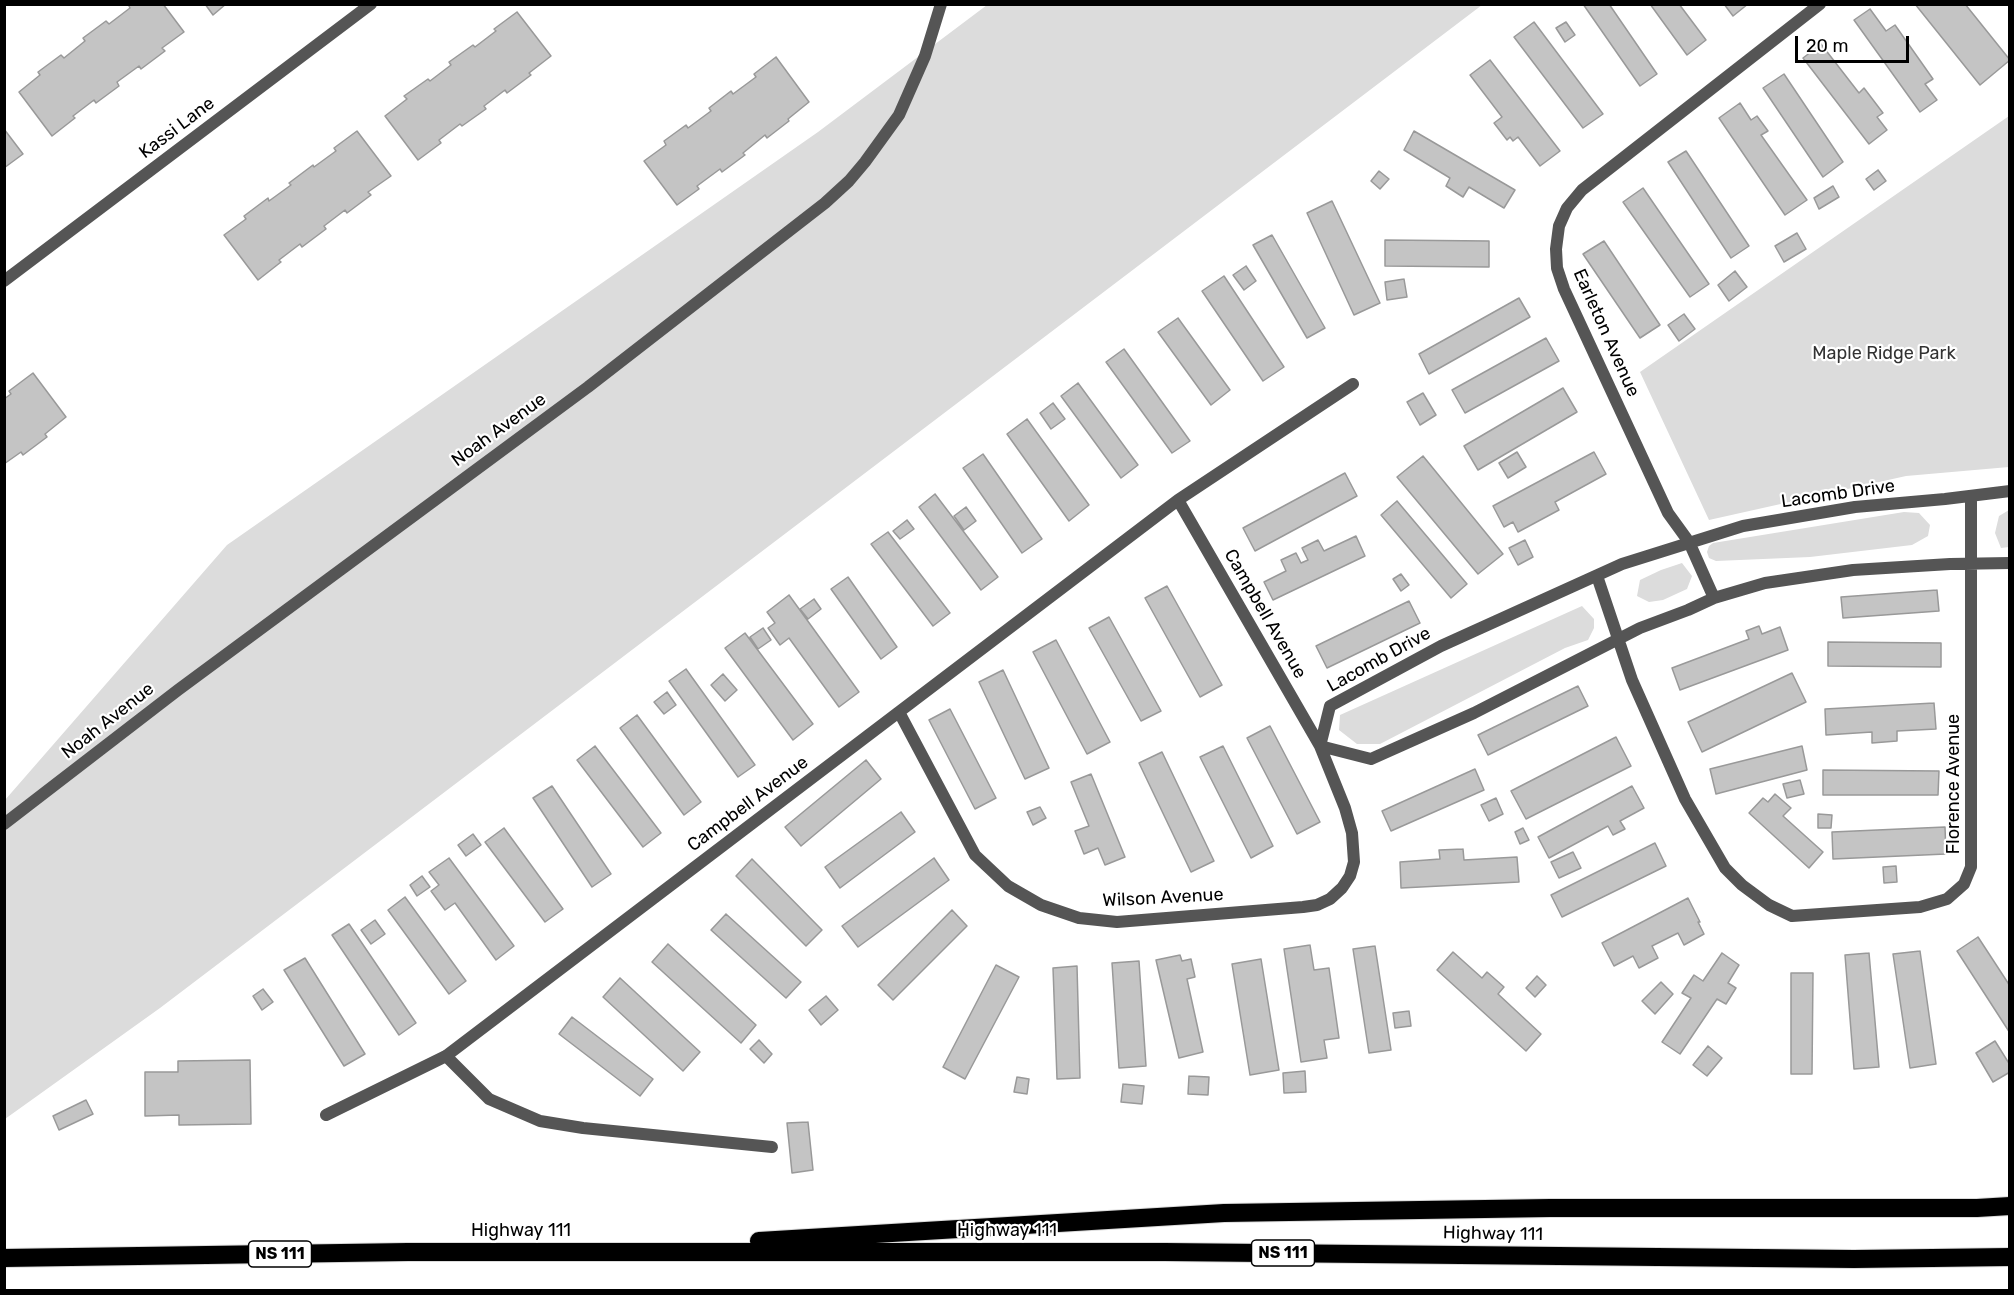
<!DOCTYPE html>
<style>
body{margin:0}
#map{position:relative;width:2014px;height:1295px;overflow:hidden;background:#fff;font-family:Rubik,sans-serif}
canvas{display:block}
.frame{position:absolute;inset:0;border:6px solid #000;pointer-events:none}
.scale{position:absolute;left:1795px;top:36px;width:114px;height:27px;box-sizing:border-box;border:3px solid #000;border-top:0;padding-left:8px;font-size:18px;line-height:21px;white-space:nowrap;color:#000;-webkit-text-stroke:4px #fff;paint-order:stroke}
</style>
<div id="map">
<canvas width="2014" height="1295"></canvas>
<div class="frame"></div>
<div class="scale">20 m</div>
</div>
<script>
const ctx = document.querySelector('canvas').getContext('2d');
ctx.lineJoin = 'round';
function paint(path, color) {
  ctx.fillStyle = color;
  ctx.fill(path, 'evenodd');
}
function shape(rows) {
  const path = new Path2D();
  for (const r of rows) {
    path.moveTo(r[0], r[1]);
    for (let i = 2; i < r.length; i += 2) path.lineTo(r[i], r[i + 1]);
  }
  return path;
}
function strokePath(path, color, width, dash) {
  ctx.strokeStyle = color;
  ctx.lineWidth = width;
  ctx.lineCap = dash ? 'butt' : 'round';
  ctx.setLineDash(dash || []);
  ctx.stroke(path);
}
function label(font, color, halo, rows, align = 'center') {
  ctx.font = font + ' Rubik,sans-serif';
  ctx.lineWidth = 4.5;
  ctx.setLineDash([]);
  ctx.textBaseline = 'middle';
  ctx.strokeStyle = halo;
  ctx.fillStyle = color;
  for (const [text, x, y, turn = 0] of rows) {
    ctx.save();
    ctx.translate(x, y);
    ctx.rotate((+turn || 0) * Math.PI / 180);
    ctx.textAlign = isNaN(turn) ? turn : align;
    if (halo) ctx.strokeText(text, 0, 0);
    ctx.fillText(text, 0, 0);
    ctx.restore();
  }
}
paint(shape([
 [987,5,1482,5,160,1008,5,1119,5,800,227,545,818,132],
 [2009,116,2009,467,1906,476,1709,520,1640,372],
 [2009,510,2009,547,2001,548,1995,533,1999,516],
 [1904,512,1919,513,1930,525,1928,536,1912,545,1810,557,1716,561,1709,558,1707,552,1709,546,1713,543],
 [1682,563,1692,576,1687,589,1663,600,1649,602,1637,596,1640,580,1661,570],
 [1582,606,1594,619,1594,628,1588,640,1565,648,1380,744,1357,744,1339,730,1340,715]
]), '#dcdcdc');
const building = shape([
 [163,4,184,32,162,48,165,51,141,69,139,66,117,82,119,86,96,103,94,100,73,116,75,118,52,136,19,92,40,75,38,72,61,55,64,58,85,41,83,38,106,21,109,24,130,8,128,4,163,4],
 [205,4,226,4,213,15,205,4],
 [1583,4,1609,4,1657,74,1640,86,1583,4],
 [1650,4,1679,4,1706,40,1687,55,1650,4],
 [1724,4,1748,4,1733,16,1724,4],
 [1915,4,1965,4,2010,60,1980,85,1915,4],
 [1870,9,1886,31,1895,25,1933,79,1925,84,1937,100,1920,112,1854,20,1870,9],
 [517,12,551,56,529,73,531,75,507,93,505,90,484,106,486,109,462,126,460,124,439,140,441,143,418,160,385,116,407,99,404,96,428,79,430,81,451,65,449,62,473,45,475,47,496,31,494,29,517,12],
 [1534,22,1603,114,1583,128,1514,37,1534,22],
 [1566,22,1575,35,1565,42,1556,28,1566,22],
 [1821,44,1859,93,1864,88,1883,113,1877,117,1887,130,1869,144,1803,58,1821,44],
 [776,57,809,102,788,119,789,121,767,138,765,135,743,153,745,155,722,172,720,169,697,186,699,189,677,205,644,161,666,145,664,141,686,125,688,128,711,111,709,108,731,91,733,94,756,77,754,74,776,57],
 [1490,60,1560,151,1540,166,1518,137,1513,141,1510,137,1507,140,1494,123,1502,117,1470,75,1490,60],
 [1784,74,1843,162,1823,177,1763,88,1784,74],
 [1740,103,1751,120,1757,116,1768,131,1761,135,1807,200,1785,215,1719,118,1740,103],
 [4,129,23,154,4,168,4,129],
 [357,131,391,176,368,192,371,195,347,213,345,210,324,226,326,229,302,247,300,244,279,260,281,262,258,280,224,235,246,219,244,216,268,198,269,201,291,185,289,183,313,165,314,167,336,151,334,148,357,131],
 [1414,131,1515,190,1504,208,1469,187,1463,197,1446,186,1450,178,1404,150,1414,131],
 [1686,151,1749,246,1731,258,1668,162,1686,151],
 [1878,170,1886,181,1874,190,1866,179,1878,170],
 [1379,171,1389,179,1380,189,1371,181,1379,171],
 [1833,186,1839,197,1819,209,1814,198,1833,186],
 [1643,188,1709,284,1690,297,1623,202,1643,188],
 [1332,201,1380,303,1354,315,1307,213,1332,201],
 [1797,233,1806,249,1784,262,1775,246,1797,233],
 [1272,235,1325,328,1307,338,1253,245,1272,235],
 [1385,240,1489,241,1489,267,1385,266,1385,240],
 [1604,241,1660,325,1640,338,1583,254,1604,241],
 [1246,266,1256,281,1244,290,1233,275,1246,266],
 [1735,271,1747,287,1729,301,1718,285,1735,271],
 [1224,276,1284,367,1263,381,1202,291,1224,276],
 [1404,279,1407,297,1387,300,1385,282,1404,279],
 [1519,298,1530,317,1429,374,1419,354,1519,298],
 [1684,314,1695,329,1679,341,1668,325,1684,314],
 [1178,318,1230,390,1211,405,1158,332,1178,318],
 [1546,338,1559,361,1465,413,1452,390,1546,338],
 [1124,349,1190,441,1172,453,1106,362,1124,349],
 [33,373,66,417,45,434,47,437,23,455,21,452,4,464,4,399,11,394,9,391,33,373],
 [1078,383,1138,465,1121,478,1061,396,1078,383],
 [1563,388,1577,412,1478,470,1464,446,1563,388],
 [1423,393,1436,415,1420,425,1407,402,1423,393],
 [1053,403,1065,419,1051,429,1040,413,1053,403],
 [1027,419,1089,505,1069,521,1007,434,1027,419],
 [1517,452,1526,467,1508,478,1499,463,1517,452],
 [1594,452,1606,474,1555,502,1559,510,1518,532,1513,522,1504,527,1493,506,1594,452],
 [983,454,1042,539,1022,553,963,468,983,454],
 [1423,456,1503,554,1478,574,1397,477,1423,456],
 [1345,473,1357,496,1255,551,1243,528,1345,473],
 [935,494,998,577,981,590,919,507,935,494],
 [1397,501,1467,584,1451,598,1381,515,1397,501],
 [966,507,976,521,964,530,954,516,966,507],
 [907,520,914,529,900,539,893,531,907,520],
 [888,532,950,613,933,626,871,544,888,532],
 [1356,536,1365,556,1273,600,1264,582,1286,571,1281,560,1296,553,1301,563,1308,560,1302,548,1318,540,1324,551,1356,536],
 [1525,540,1533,557,1518,565,1509,548,1525,540],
 [1401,574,1409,585,1401,591,1393,579,1401,574],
 [848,577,897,647,881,659,831,589,848,577],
 [1167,586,1222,685,1200,697,1145,598,1167,586],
 [1937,590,1939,611,1843,618,1841,597,1937,590],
 [789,595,859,692,839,707,789,638,780,645,768,628,775,623,767,612,789,595],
 [814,599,821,609,808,619,800,609,814,599],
 [1409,601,1420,623,1327,668,1316,646,1409,601],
 [1109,617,1161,711,1141,721,1089,628,1109,617],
 [1759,626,1762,634,1780,627,1788,650,1680,690,1672,668,1749,639,1746,631,1759,626],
 [763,628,771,640,758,649,750,637,763,628],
 [745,633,813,724,793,740,725,648,745,633],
 [1056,640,1110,742,1087,754,1033,652,1056,640],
 [1828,642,1941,643,1941,667,1828,666,1828,642],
 [686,669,755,765,738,777,669,681,686,669],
 [1003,670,1049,768,1025,779,979,682,1003,670],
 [1792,673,1806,702,1702,752,1688,722,1792,673],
 [723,674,737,690,725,701,711,685,723,674],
 [1578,686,1588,706,1488,755,1478,735,1578,686],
 [667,692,676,705,664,714,654,702,667,692],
 [1934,703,1936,729,1897,731,1897,741,1872,743,1872,732,1826,735,1825,709,1934,703],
 [950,709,996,798,975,809,929,720,950,709],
 [637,715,701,802,684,815,620,728,637,715],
 [1270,726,1320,822,1297,834,1247,738,1270,726],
 [1616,737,1631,766,1526,819,1511,791,1616,737],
 [595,746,661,833,643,847,577,760,595,746],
 [1223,746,1273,846,1251,858,1200,757,1223,746],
 [1802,746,1807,770,1716,794,1710,769,1802,746],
 [1162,752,1214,861,1191,872,1139,763,1162,752],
 [866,760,881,779,801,846,785,827,866,760],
 [1475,769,1484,790,1391,831,1382,811,1475,769],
 [1823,770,1939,771,1938,795,1823,795,1823,770],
 [1091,774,1125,857,1105,865,1098,848,1084,854,1075,831,1089,826,1071,782,1091,774],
 [1800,780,1804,794,1787,798,1783,784,1800,780],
 [552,786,611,874,592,887,533,798,552,786],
 [1632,786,1644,808,1620,821,1625,829,1613,835,1608,826,1549,858,1538,837,1632,786],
 [1775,794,1791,808,1783,816,1823,852,1809,868,1749,813,1763,798,1768,802,1775,794],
 [1496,798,1503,814,1489,821,1481,805,1496,798],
 [1040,807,1046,818,1033,825,1027,812,1040,807],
 [901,812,915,832,840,888,825,867,901,812],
 [1818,814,1832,815,1831,828,1818,828,1818,814],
 [1945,827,1946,854,1833,859,1832,832,1945,827],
 [504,828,563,909,545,922,485,842,504,828],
 [1523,828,1529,840,1520,844,1515,832,1523,828],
 [473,834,481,845,466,856,458,845,473,834],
 [1655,843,1666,866,1562,917,1551,895,1655,843],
 [1463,849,1464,860,1517,857,1519,882,1401,888,1400,862,1440,859,1439,850,1463,849],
 [1573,852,1581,868,1559,878,1551,862,1573,852],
 [449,858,514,946,496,960,455,903,445,910,431,891,439,885,429,872,449,858],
 [934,858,949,880,858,947,842,926,934,858],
 [752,859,822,930,806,946,736,876,752,859],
 [1896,866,1897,882,1884,883,1883,867,1896,866],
 [422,876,430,887,417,896,410,885,422,876],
 [405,897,466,981,449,994,388,910,405,897],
 [1688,898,1700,922,1698,922,1704,934,1684,945,1678,933,1652,946,1658,958,1639,968,1633,956,1614,966,1602,943,1688,898],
 [952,910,967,926,893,1000,878,985,952,910],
 [726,914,801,982,786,998,711,930,726,914],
 [375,920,385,934,371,944,361,930,375,920],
 [349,924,416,1023,399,1035,332,935,349,924],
 [1978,937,2010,986,2010,1033,1957,951,1978,937],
 [668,944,756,1025,741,1043,652,962,668,944],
 [1310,945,1314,970,1329,968,1339,1038,1324,1040,1327,1058,1301,1062,1284,949,1310,945],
 [1375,946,1391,1050,1369,1053,1353,949,1375,946],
 [1920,951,1936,1064,1910,1068,1893,954,1920,951],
 [1453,952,1482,978,1487,972,1504,987,1498,994,1541,1034,1526,1051,1437,970,1453,952],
 [1722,953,1739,965,1728,983,1736,988,1726,1004,1717,999,1680,1054,1662,1042,1691,998,1682,993,1694,975,1703,981,1722,953],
 [1869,953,1879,1067,1854,1069,1845,955,1869,953],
 [1180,955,1182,961,1191,959,1195,977,1187,979,1203,1052,1179,1058,1156,960,1180,955],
 [305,958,365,1054,344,1066,284,970,305,958],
 [1261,959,1279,1070,1250,1075,1232,964,1261,959],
 [1139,961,1146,1066,1119,1068,1112,963,1139,961],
 [996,965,1019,977,965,1079,943,1067,996,965],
 [1077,966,1080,1078,1057,1079,1053,968,1077,966],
 [1791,973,1813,973,1812,1074,1791,1074,1791,973],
 [1537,976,1546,985,1535,997,1526,988,1537,976],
 [620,978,700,1052,683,1071,603,997,620,978],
 [1661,982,1673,994,1655,1014,1642,1001,1661,982],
 [263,989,273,1002,262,1010,253,996,263,989],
 [826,996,838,1010,821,1025,809,1010,826,996],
 [1409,1011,1411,1026,1395,1028,1393,1013,1409,1011],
 [572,1017,653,1079,640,1096,559,1034,572,1017],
 [759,1040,772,1054,764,1063,750,1049,759,1040],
 [1995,1041,2010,1065,2010,1072,1993,1082,1976,1053,1995,1041],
 [1708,1046,1722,1058,1707,1076,1693,1065,1708,1046],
 [250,1060,251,1124,179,1125,179,1115,145,1116,145,1072,178,1072,178,1061,250,1060],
 [1305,1071,1306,1092,1284,1093,1283,1073,1305,1071],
 [1189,1076,1209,1077,1208,1095,1188,1094,1189,1076],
 [1017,1077,1029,1079,1027,1094,1014,1092,1017,1077],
 [1123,1084,1144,1086,1142,1104,1121,1102,1123,1084],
 [86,1100,93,1114,59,1130,53,1116,86,1100],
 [808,1122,813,1170,792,1173,787,1123,808,1122]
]);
paint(building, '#c4c4c4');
strokePath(building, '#999', 1.5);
const motorway = shape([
 [759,1241,1224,1213,1550,1208,1977,1208,2010,1206],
 [4,1258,408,1252,1165,1252,1854,1259,2010,1257]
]);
strokePath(motorway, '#dbdbdb', 20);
strokePath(shape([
 [446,1056,489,1099,540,1121,583,1128,772,1147]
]), '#555', 12);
strokePath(shape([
 [4,281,371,4],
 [1597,576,1632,680,1685,799,1725,868,1742,885,1769,905,1792,916,1920,907,1947,899,1964,884,1971,867,1971,496],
 [1714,598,1689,542,1668,513,1564,289,1557,268,1556,249,1559,226,1567,208,1582,190,1820,4],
 [899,712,975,855,1008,886,1041,905,1079,918,1117,922,1303,907,1317,905,1330,899,1342,888,1350,876,1354,862,1352,833,1345,808,1320,746,1178,500],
 [1320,746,1330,706,1441,646,1622,564,1743,526,1855,507,1945,499,2010,491],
 [1320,746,1371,759,1474,713,1640,628,1688,610,1714,598,1765,583,1853,570,1950,564,2010,563],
 [4,824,178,690,588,387,825,203,849,181,865,162,899,115,925,56,941,4],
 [326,1115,446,1056,1178,500,1353,384]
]), '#555', 12);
strokePath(motorway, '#000', 18);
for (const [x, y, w] of [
 [1283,1253,63],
 [280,1254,63]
]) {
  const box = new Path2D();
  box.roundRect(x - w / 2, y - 13, w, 26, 4.5);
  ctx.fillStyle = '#fff';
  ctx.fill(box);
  strokePath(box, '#000', 1.5);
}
label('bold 16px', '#000', null, [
 ["NS 111",1283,1253],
 ["NS 111",280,1254]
]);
label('18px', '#000', '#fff', [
 ["Kassi Lane",177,128,-37],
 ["Earleton Avenue",1606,333,66],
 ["Noah Avenue",499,430,-36],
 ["Lacomb Drive",1838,494,-8],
 ["Campbell Avenue",1265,614,60],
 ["Lacomb Drive",1379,660,-29],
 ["Noah Avenue",108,721,-38],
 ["Florence Avenue",1954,784,-90],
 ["Campbell Avenue",748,804,-37],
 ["Wilson Avenue",1163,898,-3],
 ["Highway 111",521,1231],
 ["Highway 111",1007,1231],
 ["Highway 111",1493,1234,1]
]);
label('18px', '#333', '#fff', [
 ["Maple Ridge Park",1884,354]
]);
</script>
